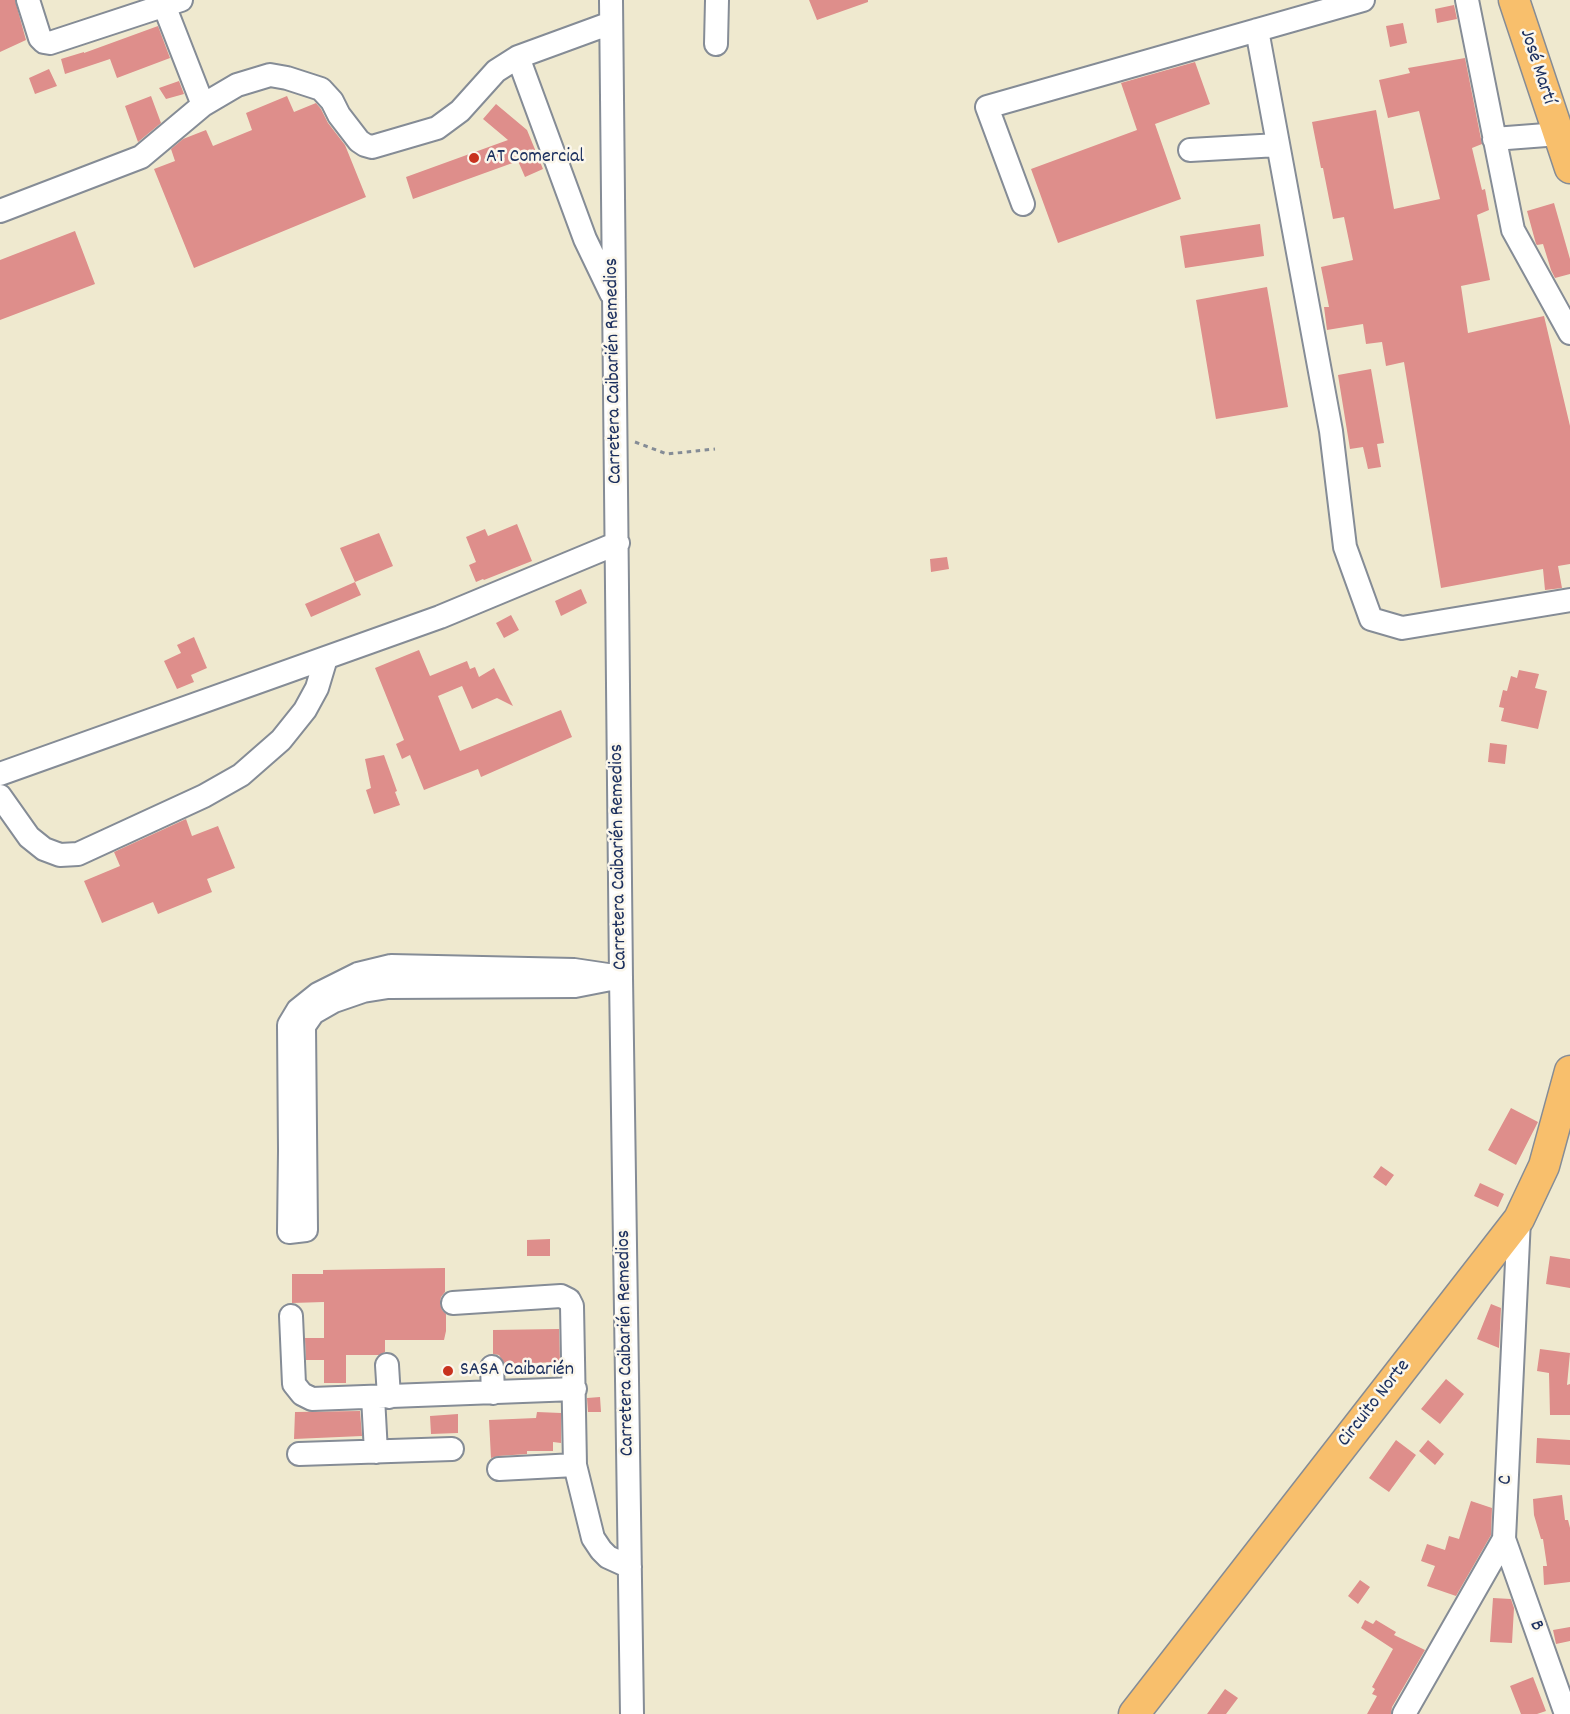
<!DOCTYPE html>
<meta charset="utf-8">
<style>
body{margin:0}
canvas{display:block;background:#efe9cf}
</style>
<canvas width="1570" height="1714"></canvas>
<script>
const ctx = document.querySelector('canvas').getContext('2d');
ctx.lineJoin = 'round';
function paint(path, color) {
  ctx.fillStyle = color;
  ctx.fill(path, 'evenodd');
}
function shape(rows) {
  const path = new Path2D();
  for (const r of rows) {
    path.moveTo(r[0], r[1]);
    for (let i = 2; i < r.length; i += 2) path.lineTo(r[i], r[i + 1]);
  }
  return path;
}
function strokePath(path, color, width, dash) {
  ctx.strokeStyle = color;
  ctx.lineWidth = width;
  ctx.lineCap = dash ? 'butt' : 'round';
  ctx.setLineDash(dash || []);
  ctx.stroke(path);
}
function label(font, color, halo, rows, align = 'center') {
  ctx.font = font + ' Dekko,sans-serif';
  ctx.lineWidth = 5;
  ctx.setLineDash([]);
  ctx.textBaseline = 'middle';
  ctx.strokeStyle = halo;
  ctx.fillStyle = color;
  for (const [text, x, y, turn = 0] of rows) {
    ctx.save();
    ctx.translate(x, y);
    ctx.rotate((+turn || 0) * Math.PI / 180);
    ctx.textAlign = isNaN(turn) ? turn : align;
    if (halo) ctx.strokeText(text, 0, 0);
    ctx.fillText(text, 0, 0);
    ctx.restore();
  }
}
paint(shape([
 [0,0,15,0,26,40,0,52],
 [809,0,868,0,868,2,817,20],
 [1454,5,1457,19,1437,23,1435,9],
 [1403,23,1407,43,1390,47,1386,26],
 [158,26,170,58,117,78,110,59,65,74,61,59,84,52,84,53],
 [1465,58,1482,144,1472,148,1482,190,1485,189,1489,210,1477,215,1490,280,1461,286,1468,333,1544,316,1570,426,1570,564,1558,566,1562,588,1545,590,1543,569,1441,588,1404,362,1386,366,1382,342,1366,344,1363,324,1327,330,1324,307,1329,307,1321,267,1353,260,1344,217,1333,219,1323,168,1321,168,1312,122,1376,110,1394,209,1440,199,1419,111,1388,118,1379,80,1410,73,1408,68],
 [1195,62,1210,104,1155,124,1181,199,1058,243,1031,169,1137,130,1121,83],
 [49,69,57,86,35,94,29,78],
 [179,81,184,94,166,99,159,88],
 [151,96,161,123,138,142,125,106],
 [287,96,294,112,316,103,321,109,328,123,345,145,366,197,194,268,154,169,175,161,171,149,183,139,206,130,213,146,252,130,246,113],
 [496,104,527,130,543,169,525,177,518,161,413,199,406,177,508,140,483,119],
 [1554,203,1570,259,1570,274,1555,278,1551,270,1543,244,1537,245,1536,244,1527,211],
 [1260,224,1264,256,1185,268,1180,236],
 [75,231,95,284,0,320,0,260],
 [1267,287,1288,407,1216,419,1196,300],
 [1371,369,1384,443,1377,444,1381,467,1368,469,1363,447,1350,449,1338,375],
 [517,524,532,561,484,580,483,579,476,582,469,565,476,562,466,537,485,529,488,536],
 [379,533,393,566,355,582,340,548],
 [947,557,949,569,931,572,930,559],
 [355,582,361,595,311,617,305,604],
 [581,589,587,603,561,616,555,601],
 [511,615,519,630,504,638,496,623],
 [194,637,207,668,191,675,194,682,177,689,164,661,181,653,177,645],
 [419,650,430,676,467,661,470,669,475,667,479,677,494,668,513,706,497,698,472,709,462,686,438,696,460,751,561,710,572,737,481,777,478,769,424,790,410,755,402,759,396,744,404,740,375,668],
 [1519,670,1539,674,1535,688,1547,691,1538,729,1501,721,1504,708,1499,707,1503,690,1507,691,1511,676,1517,678],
 [1490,743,1507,745,1505,764,1488,762],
 [384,755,397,791,395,792,400,805,374,814,366,790,371,788,365,759],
 [186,819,192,836,218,826,235,868,207,879,212,892,158,914,153,902,102,923,84,881,120,866,114,852],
 [1511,1108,1538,1122,1516,1165,1488,1150],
 [1381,1166,1394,1175,1386,1186,1373,1177],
 [1480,1183,1504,1194,1498,1207,1474,1196],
 [550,1239,550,1256,527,1256,527,1240],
 [1550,1256,1570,1259,1570,1288,1546,1284],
 [445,1268,445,1292,441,1297,440,1303,442,1310,446,1314,446,1331,444,1340,385,1340,385,1352,379,1355,346,1355,346,1383,324,1383,324,1360,306,1360,305,1338,324,1338,324,1302,292,1303,292,1274,323,1274,323,1270],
 [1491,1304,1501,1308,1499,1348,1477,1339],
 [559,1329,560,1362,505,1364,499,1355,493,1354,493,1330],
 [1540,1349,1570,1353,1567,1385,1570,1384,1570,1415,1550,1415,1549,1373,1537,1371],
 [1446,1379,1464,1394,1440,1424,1421,1409],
 [600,1397,601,1412,588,1412,587,1398],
 [360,1411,362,1436,294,1439,295,1412],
 [537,1412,561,1413,561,1443,553,1442,553,1451,527,1451,527,1454,498,1456,491,1458,489,1420,536,1418],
 [458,1414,458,1433,431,1434,430,1416],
 [1537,1438,1570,1440,1570,1465,1536,1463],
 [1396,1440,1416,1455,1389,1492,1369,1478],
 [1428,1440,1444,1454,1435,1465,1419,1451],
 [1562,1495,1565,1520,1568,1520,1570,1528,1570,1582,1544,1585,1543,1566,1547,1566,1543,1539,1541,1539,1534,1515,1533,1499],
 [1471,1501,1492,1508,1491,1535,1456,1596,1427,1586,1435,1566,1421,1561,1427,1544,1445,1550,1449,1536,1459,1539],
 [1360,1580,1370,1587,1358,1604,1348,1596],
 [1493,1598,1511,1599,1514,1608,1512,1643,1490,1642],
 [1365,1620,1373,1624,1376,1620,1396,1632,1394,1635,1425,1650,1392,1707,1391,1714,1367,1714,1377,1696,1372,1694,1375,1689,1372,1687,1393,1649,1361,1628],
 [1570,1627,1570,1641,1556,1644,1553,1630],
 [1533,1677,1546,1711,1537,1714,1521,1714,1510,1686],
 [1225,1689,1238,1698,1226,1714,1207,1714]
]), '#de8e8b');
const minor = shape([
 [28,0,40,38,44,42,50,43,181,0],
 [162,0,203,105],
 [611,0,621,977,632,1714],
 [1467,0,1513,230,1570,333],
 [1257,30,1331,431,1345,547,1371,619,1402,628,1570,600],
 [716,44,717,0],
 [518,57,585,239,611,293],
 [1494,139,1559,134],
 [1190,150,1278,145],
 [1023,204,987,107,1363,0],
 [0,211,141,157,203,105,237,85,270,75,287,78,321,89,332,101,339,115,359,141,365,145,372,147,437,128,460,111,496,71,518,57,611,23],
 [0,774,440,617,618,543],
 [0,796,29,837,44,849,60,855,78,854,204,796,241,775,281,740,305,710,317,688,326,658],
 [391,966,574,970,621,977,575,986,388,987,363,991,334,1001,313,1013,304,1026,306,1230,289,1232,290,1151,289,1025,298,1010,318,994,358,974,391,966],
 [453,1303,561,1296,569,1300,572,1306,575,1465,593,1538,601,1550,608,1557,630,1567],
 [291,1316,294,1384,302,1394,312,1399,575,1389],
 [387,1365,389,1397],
 [492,1367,493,1393],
 [373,1397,376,1452],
 [299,1454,452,1449],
 [499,1469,575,1465],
 [1504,1539,1566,1714],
 [1404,1714,1504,1539,1519,1219]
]);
const major = shape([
 [1514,0,1570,168],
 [1134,1714,1519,1219,1544,1166,1570,1071]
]);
strokePath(minor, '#858c96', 26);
strokePath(major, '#858c96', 33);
strokePath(shape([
 [635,442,667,454,715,449]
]), '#858c96', 3, [4.5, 4.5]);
strokePath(minor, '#fff', 22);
strokePath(major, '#f8bf6c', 30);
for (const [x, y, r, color] of [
 [474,158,6,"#c8321e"],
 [448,1371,6,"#c8321e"]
]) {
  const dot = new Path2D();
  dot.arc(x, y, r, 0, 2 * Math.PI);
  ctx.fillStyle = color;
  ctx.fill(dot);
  strokePath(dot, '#fbf7ec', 2);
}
label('20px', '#1b2f5e', '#fbf7ec', [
 ["José Martí",1536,67,72],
 ["Carretera Caibarién Remedios",615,371,-91],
 ["Carretera Caibarién Remedios",620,857,-91],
 ["Carretera Caibarién Remedios",627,1343,-91],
 ["Circuito Norte",1375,1404,-52],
 ["C",1507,1480,-87],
 ["B",1535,1626,71]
]);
label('20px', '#1b2f5e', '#fbf7ec', [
 ["AT Comercial",486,158],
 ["SASA Caibarién",460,1371]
], 'left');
</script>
